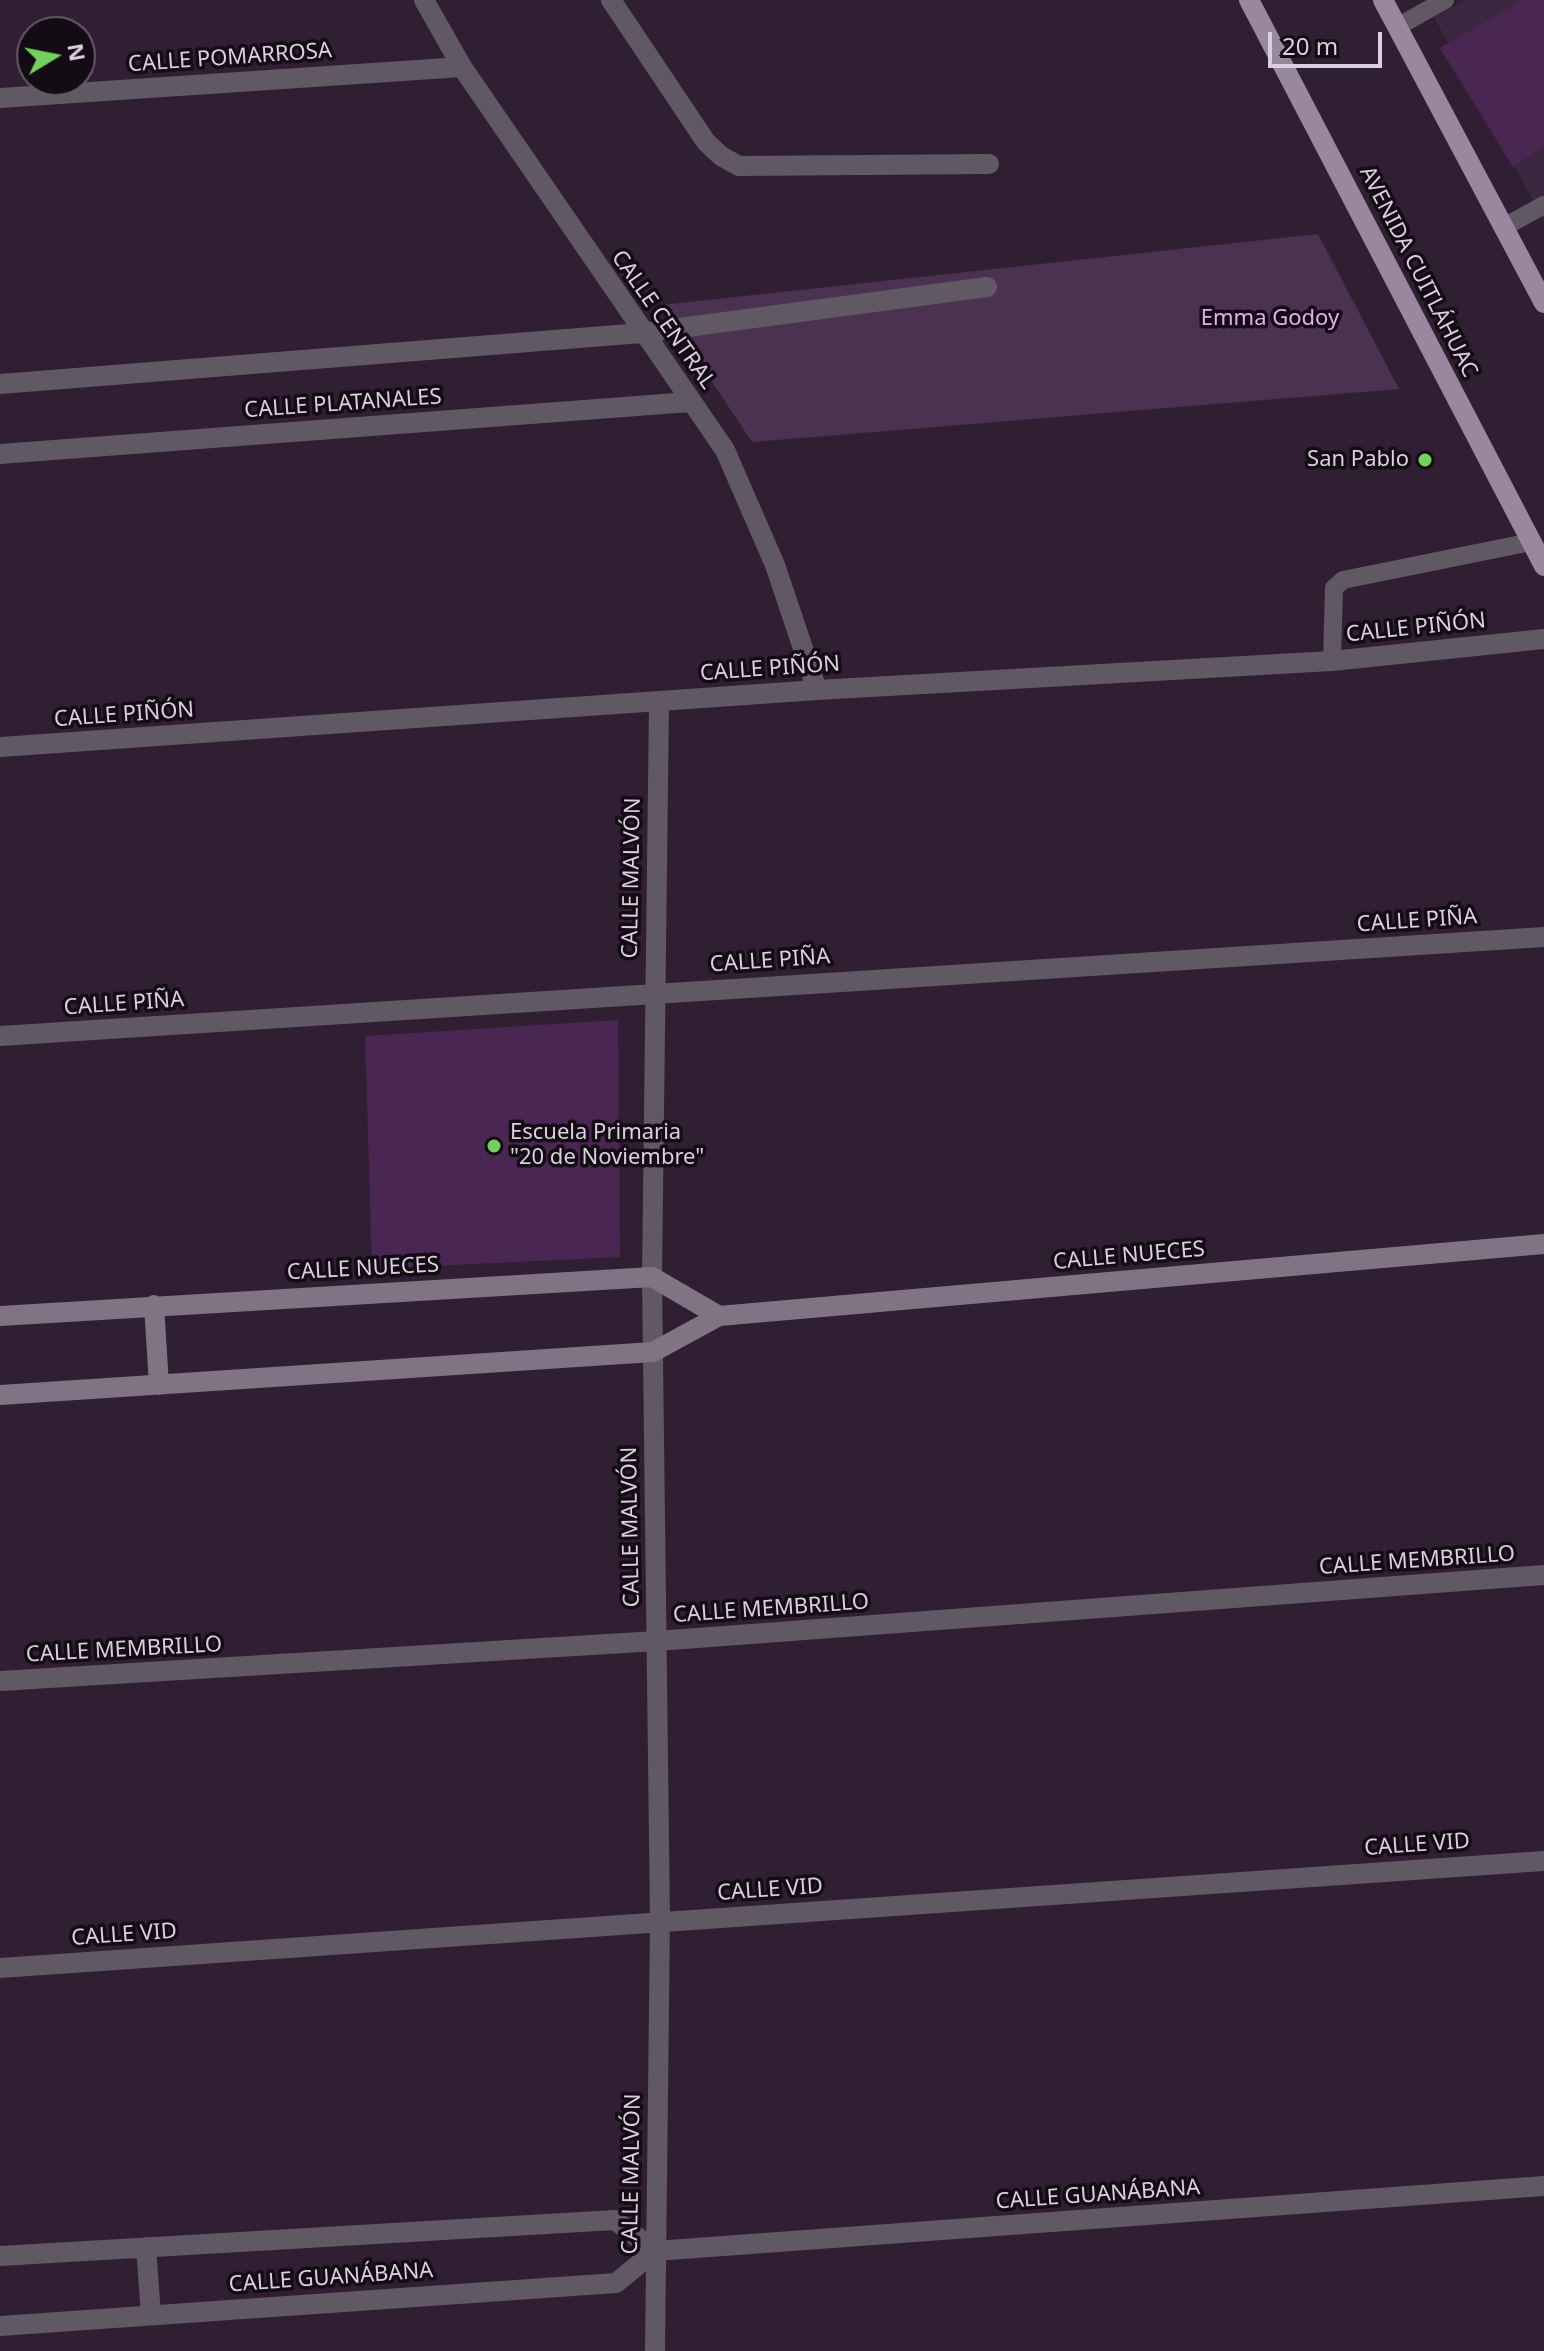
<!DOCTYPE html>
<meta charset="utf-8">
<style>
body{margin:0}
#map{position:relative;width:1544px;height:2351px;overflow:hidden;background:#301f33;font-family:"Noto Sans",sans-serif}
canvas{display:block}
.north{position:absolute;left:16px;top:16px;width:80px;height:80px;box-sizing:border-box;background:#140c15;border:2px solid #635a65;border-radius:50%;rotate:80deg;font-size:22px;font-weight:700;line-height:32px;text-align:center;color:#dacfdc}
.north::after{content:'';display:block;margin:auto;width:28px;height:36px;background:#72d25d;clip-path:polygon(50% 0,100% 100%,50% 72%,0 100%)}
.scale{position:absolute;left:1268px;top:32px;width:114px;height:36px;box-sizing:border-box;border:4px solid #dacfdc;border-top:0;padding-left:10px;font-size:24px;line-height:28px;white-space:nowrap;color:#dacfdc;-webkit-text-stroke:6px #140c15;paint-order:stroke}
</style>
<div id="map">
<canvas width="1544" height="2351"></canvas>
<div class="north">N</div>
<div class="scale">20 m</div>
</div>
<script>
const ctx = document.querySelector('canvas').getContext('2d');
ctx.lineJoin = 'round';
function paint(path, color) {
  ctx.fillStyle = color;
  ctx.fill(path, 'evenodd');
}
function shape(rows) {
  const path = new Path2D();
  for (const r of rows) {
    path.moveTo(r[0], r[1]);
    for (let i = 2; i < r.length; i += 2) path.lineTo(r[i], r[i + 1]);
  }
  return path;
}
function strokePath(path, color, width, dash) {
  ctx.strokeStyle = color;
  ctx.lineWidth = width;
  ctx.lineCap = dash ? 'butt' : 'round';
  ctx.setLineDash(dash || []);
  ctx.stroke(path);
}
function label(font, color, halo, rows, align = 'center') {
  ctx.font = font + ' "Noto Sans",sans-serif';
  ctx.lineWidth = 7;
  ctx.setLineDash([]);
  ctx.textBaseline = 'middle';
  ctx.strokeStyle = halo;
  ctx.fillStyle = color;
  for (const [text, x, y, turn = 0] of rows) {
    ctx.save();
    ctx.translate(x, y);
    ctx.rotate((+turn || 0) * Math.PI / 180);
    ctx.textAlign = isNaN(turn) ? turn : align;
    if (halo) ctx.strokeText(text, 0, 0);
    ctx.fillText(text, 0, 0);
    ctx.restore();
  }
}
paint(shape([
 [1465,0,1544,0,1544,221,1434,17]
]), '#3c2740');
paint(shape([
 [1318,234,1399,389,752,442,661,305]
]), '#4b3251');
paint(shape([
 [1523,0,1544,0,1544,145,1513,167,1440,48],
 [618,1020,620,1257,372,1269,365,1036]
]), '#4a2652');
strokePath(shape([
 [1397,27,1445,0],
 [1504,227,1544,205],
 [1332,661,1334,588,1343,580,1531,542]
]), '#605862', 18);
strokePath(shape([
 [424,0,462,67,725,450,775,565,817,690],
 [611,0,706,142,721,156,739,166,989,164],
 [0,98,462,67],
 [0,384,642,333,987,287],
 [0,454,690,402],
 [0,747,817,690,1332,661,1544,639],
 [0,1036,1544,937],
 [0,1681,657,1641,1544,1575],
 [0,1968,1544,1861],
 [146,2247,151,2315],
 [0,2256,615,2220,655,2251],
 [0,2326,616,2283,655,2251,1544,2186],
 [655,2351,660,1921,652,1277,659,702]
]), '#605862', 20);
strokePath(shape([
 [154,1305,159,1385],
 [0,1316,652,1277,719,1316],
 [0,1395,653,1352,719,1316,1544,1244]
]), '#807383', 20);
strokePath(shape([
 [1249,0,1544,566],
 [1383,0,1544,303]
]), '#99889d', 20);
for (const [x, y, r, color] of [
 [1425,460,8,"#72d25d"],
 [494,1146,8,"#72d25d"]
]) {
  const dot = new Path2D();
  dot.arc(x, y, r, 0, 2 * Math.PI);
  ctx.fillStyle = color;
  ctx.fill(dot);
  strokePath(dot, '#140c15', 3);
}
label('22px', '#dacfdc', '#140c15', [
 ["CALLE POMARROSA",230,58,-4],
 ["AVENIDA CUITLÁHUAC",1418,272,63],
 ["CALLE CENTRAL",663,320,55],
 ["CALLE PLATANALES",343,404,-4],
 ["CALLE PIÑÓN",1416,628,-6],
 ["CALLE PIÑÓN",770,669,-4],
 ["CALLE PIÑÓN",124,715,-4],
 ["CALLE MALVÓN",632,878,-89],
 ["CALLE PIÑA",1417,921,-4],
 ["CALLE PIÑA",770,961,-4],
 ["CALLE PIÑA",124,1004,-4],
 ["CALLE NUECES",1129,1256,-5],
 ["CALLE NUECES",363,1269,-3],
 ["CALLE MALVÓN",631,1527,-91],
 ["CALLE MEMBRILLO",1417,1561,-4],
 ["CALLE MEMBRILLO",771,1609,-4],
 ["CALLE MEMBRILLO",124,1650,-3],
 ["CALLE VID",1417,1845,-4],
 ["CALLE VID",770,1890,-4],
 ["CALLE VID",124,1935,-4],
 ["CALLE MALVÓN",632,2174,-89],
 ["CALLE GUANÁBANA",1098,2195,-4],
 ["CALLE GUANÁBANA",331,2278,-4]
]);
label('22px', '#e6abf3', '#140c15', [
 ["Emma Godoy",1270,319]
]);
label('22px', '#dacfdc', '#140c15', [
 ["San Pablo",1409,460],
 ["Escuela Primaria",510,1133,"left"],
 ["\"20 de Noviembre\"",510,1158,"left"]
], 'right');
</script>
